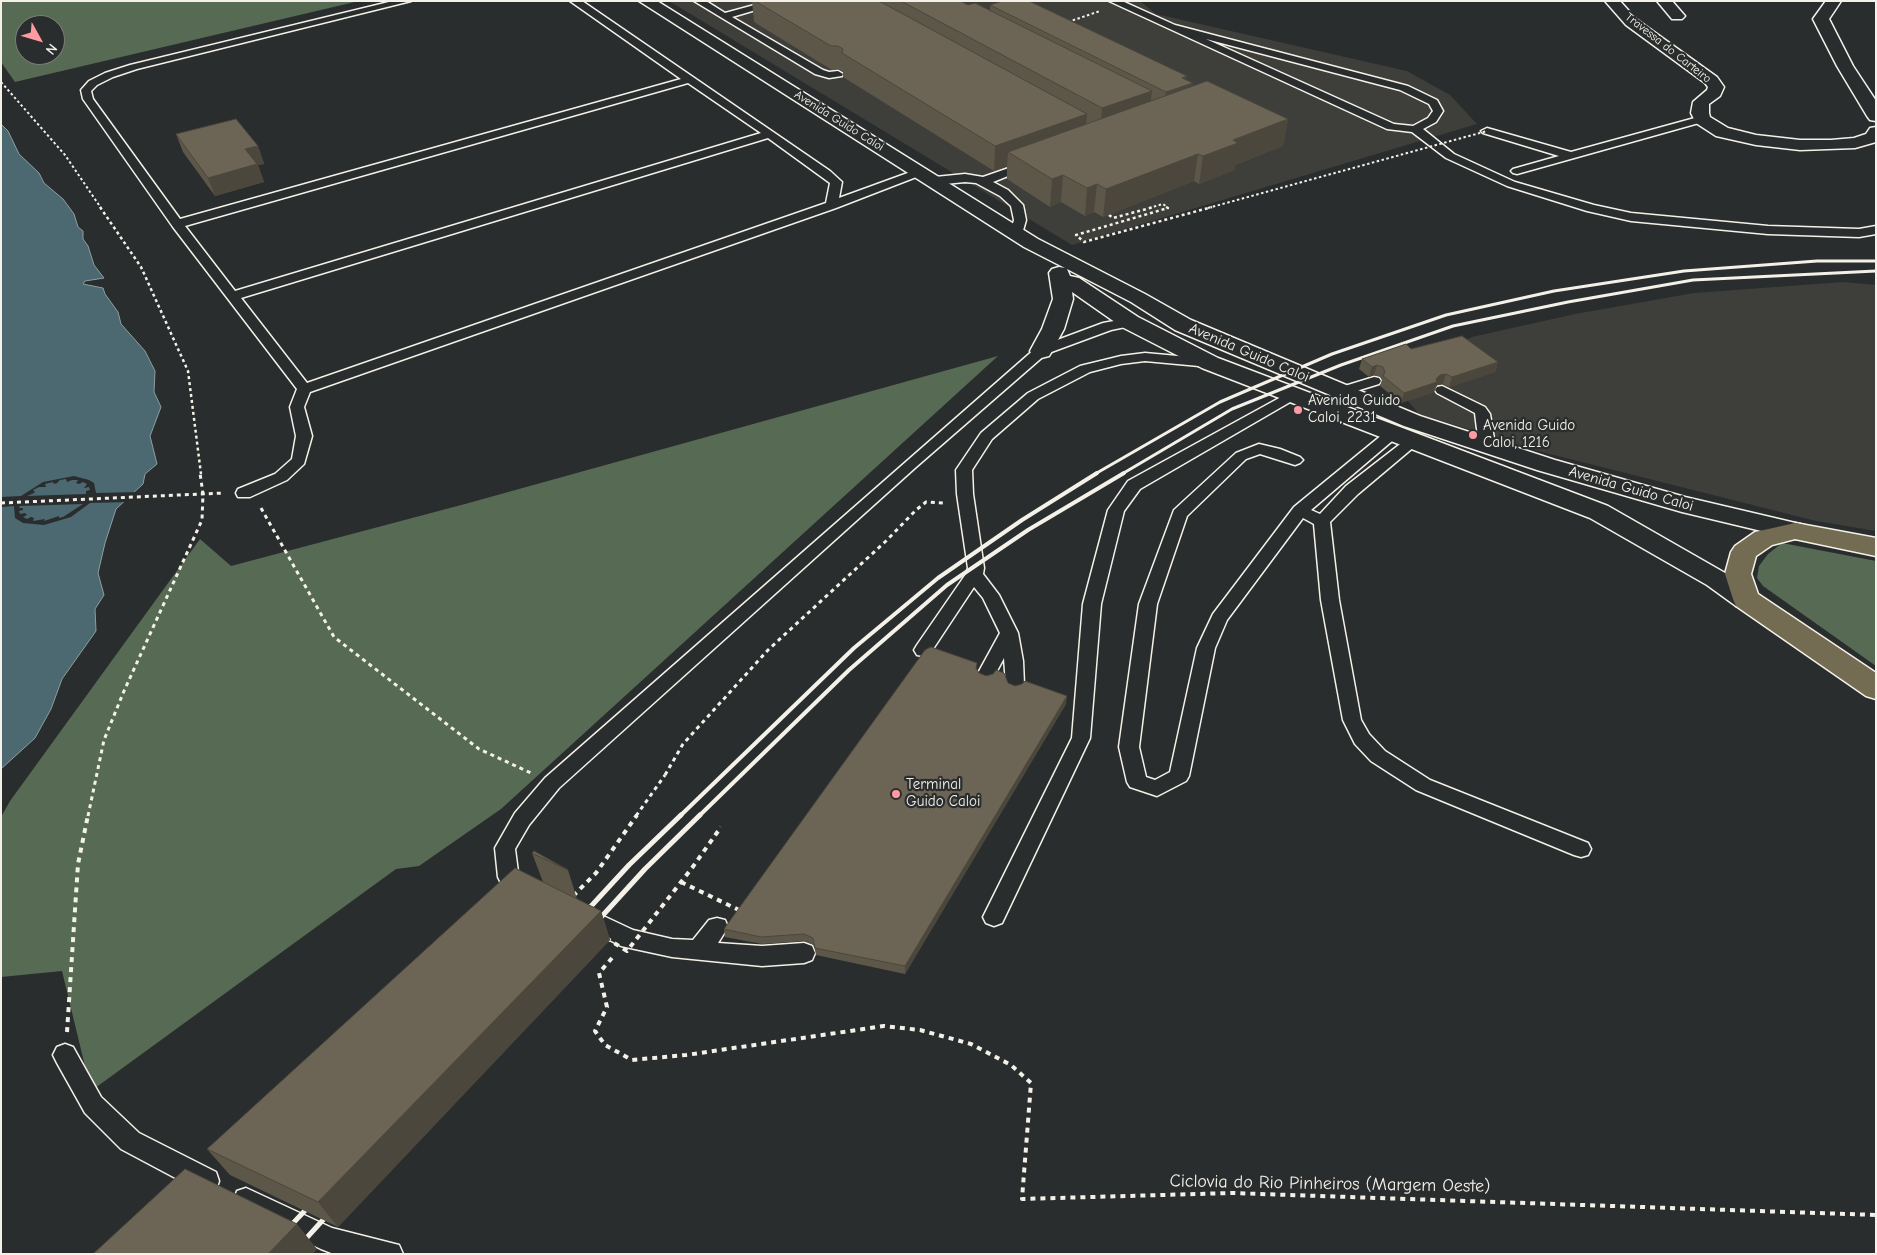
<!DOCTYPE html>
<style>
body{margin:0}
#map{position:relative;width:1877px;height:1255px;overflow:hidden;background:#2a2d2e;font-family:"Comic Neue",sans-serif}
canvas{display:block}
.frame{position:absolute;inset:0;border:2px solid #f4f1e8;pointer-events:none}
.north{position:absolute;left:15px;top:15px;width:50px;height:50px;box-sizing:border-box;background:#2a2d2e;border:1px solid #7b7b78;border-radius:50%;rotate:129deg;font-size:14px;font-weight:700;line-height:20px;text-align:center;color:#f4f1e8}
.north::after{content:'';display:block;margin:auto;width:18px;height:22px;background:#ff9aa2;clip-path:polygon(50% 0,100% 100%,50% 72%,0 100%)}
</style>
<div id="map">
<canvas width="1877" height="1255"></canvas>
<div class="frame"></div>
<div class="north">N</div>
</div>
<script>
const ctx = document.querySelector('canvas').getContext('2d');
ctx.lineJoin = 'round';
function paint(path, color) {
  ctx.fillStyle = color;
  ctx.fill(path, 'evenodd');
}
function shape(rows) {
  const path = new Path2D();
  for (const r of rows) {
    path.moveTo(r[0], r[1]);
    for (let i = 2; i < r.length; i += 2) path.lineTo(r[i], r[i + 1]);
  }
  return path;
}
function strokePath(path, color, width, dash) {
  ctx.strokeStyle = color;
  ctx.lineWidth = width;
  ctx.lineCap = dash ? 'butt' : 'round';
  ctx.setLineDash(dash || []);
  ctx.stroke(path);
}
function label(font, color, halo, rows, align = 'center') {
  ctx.font = font + ' "Comic Neue",sans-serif';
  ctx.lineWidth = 4.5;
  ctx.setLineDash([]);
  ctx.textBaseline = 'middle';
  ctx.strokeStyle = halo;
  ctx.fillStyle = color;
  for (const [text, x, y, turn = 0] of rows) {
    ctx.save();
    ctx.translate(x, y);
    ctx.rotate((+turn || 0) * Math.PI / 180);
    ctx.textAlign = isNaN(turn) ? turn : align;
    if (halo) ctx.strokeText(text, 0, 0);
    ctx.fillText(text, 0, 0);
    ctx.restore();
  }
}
paint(shape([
 [669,1,1140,1,1156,14,1407,71,1450,95,1477,124,1072,245],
 [1843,282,1876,285,1876,531,1816,521,1542,452,1419,414,1387,376,1472,337,1575,314,1694,293]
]), '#3e3e3a');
paint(shape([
 [1,1,359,1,15,82,1,62],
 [25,25,55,25,55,55,25,55],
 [998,356,501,809,419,866,396,869,91,1091,62,971,1,977,1,817,10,801,200,539,231,566,465,504],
 [1782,543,1876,561,1876,666,1763,586,1757,578,1759,566,1768,554]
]), '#566a54');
const water = shape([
 [1,124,8,131,19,154,39,173,44,183,63,199,74,214,78,227,83,231,83,239,88,246,94,265,104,278,85,281,83,284,103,288,105,294,118,312,121,324,145,351,155,371,154,392,161,407,150,436,157,464,145,474,143,484,116,509,105,543,98,573,104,595,95,609,96,631,62,679,51,709,35,738,1,769,1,124]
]);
paint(water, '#4c6871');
strokePath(water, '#8f9fa1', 1);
paint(shape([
 [74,476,89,480,94,483,96,493,139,492,128,502,90,503,71,517,44,525,23,523,15,518,14,506,1,507,1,497,21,496,43,482],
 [66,479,67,482,72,480,78,480,76,483,79,484,83,482,87,484,84,488,89,487,90,490,86,491,86,494,27,496,34,493,35,492,33,490,39,487,46,487,45,484,53,482,54,484,57,483,60,480],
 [83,504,63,517,59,518,59,516,44,521,45,519,33,521,34,518,31,517,27,519,23,517,27,515,25,513,20,514,19,511,23,510,23,508,19,508,20,506]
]), '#2a2d2e');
const service = shape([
 [393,1,411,1,137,69,113,77,97,85,91,91,93,99,180,219,681,79,570,1,582,1,830,171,842,182,839,198,916,170,924,170,926,172,924,174,836,208,310,392,304,407,312,436,304,464,287,480,250,497,238,497,236,493,238,489,275,474,292,459,296,436,290,407,297,389,173,227,83,99,81,90,89,81,105,73,130,65,393,1],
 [688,83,761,133,235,291,185,226,688,83],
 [768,138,830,183,826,203,307,383,241,298,768,138],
 [694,1,706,1,725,13,769,1,786,1,732,17,823,70,829,72,838,71,843,74,842,76,829,78,815,74,694,1],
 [1109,1,1122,1,1175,25,1408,86,1437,100,1443,111,1436,122,1423,129,1454,154,1515,182,1594,205,1631,213,1768,226,1859,229,1876,226,1876,234,1859,237,1768,234,1631,221,1587,211,1507,186,1446,158,1412,132,1387,129,1109,1],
 [1206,39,1400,90,1429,104,1433,111,1428,118,1413,126,1394,124,1206,39],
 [1702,116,1706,117,1707,119,1706,121,1517,174,1513,173,1511,171,1513,169,1559,156,1483,133,1481,131,1487,128,1571,152,1702,116],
 [1029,161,1033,162,1035,164,1033,166,993,182,1008,190,1023,205,1026,220,1022,234,1016,238,1010,234,1014,220,1011,206,1000,196,976,183,965,182,935,185,929,181,935,177,965,174,983,177,1029,161],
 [1130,318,1135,319,1137,322,1135,325,1111,330,1046,354,916,467,559,788,529,825,515,849,518,872,535,881,538,887,535,893,528,896,501,883,498,877,495,848,515,813,545,778,1036,348,1103,323,1130,318],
 [1145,353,1210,359,1215,360,1217,363,1215,366,1210,367,1145,361,1121,364,1090,372,1038,399,992,439,972,470,973,494,984,568,983,574,999,595,1018,633,1023,661,1024,685,1021,690,1015,692,1009,690,1006,685,1004,658,992,680,986,682,980,680,977,675,1000,633,983,598,974,587,929,655,923,656,917,655,914,650,917,645,966,574,968,568,957,494,956,470,981,433,1028,393,1080,366,1121,356,1145,353],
 [1374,377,1379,378,1381,381,1379,384,1340,396,1335,395,1333,392,1335,389,1374,377],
 [1442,386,1485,407,1490,414,1495,445,1492,448,1487,450,1482,448,1479,445,1475,413,1437,393,1435,390,1437,387,1442,386],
 [1292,391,1297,392,1299,395,1297,398,1140,489,1124,511,1101,604,1090,738,1002,923,994,926,986,923,983,917,1072,738,1083,604,1108,510,1128,481,1292,391],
 [1393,428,1398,430,1400,433,1398,436,1311,510,1320,514,1346,486,1408,438,1413,436,1418,438,1421,441,1358,494,1330,522,1339,600,1361,720,1369,734,1385,751,1430,780,1588,843,1591,849,1588,855,1581,857,1574,855,1416,790,1371,761,1355,744,1343,720,1321,600,1314,524,1303,518,1227,620,1215,648,1189,776,1186,781,1157,796,1130,787,1127,782,1119,747,1139,604,1174,510,1236,453,1259,444,1280,449,1300,457,1303,460,1300,463,1295,465,1260,454,1246,459,1187,516,1157,604,1139,747,1146,777,1155,780,1170,772,1197,648,1213,614,1294,507,1388,430,1393,428],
 [584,907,633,930,672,939,693,940,709,920,717,918,725,920,728,927,718,943,762,946,804,943,812,946,815,953,812,960,804,963,762,966,672,957,621,946,576,922,573,916,576,910,584,907],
 [65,1044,73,1047,101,1097,139,1133,216,1172,219,1181,216,1190,207,1193,198,1190,121,1149,85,1113,57,1063,53,1055,57,1047,65,1044],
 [246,1188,332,1228,399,1245,403,1254,334,1254,321,1249,237,1209,234,1200,237,1191,246,1188]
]);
const minor = shape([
 [1605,1,1620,1,1636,19,1717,77,1724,87,1720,96,1709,104,1709,113,1710,117,1728,128,1756,135,1800,140,1831,140,1854,138,1866,134,1870,128,1876,127,1876,142,1855,148,1800,150,1756,145,1716,136,1696,123,1691,113,1693,102,1707,90,1708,87,1705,83,1626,25,1605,1],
 [1657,1,1672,1,1685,16,1682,19,1672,19,1657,1],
 [1826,1,1841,1,1829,19,1853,66,1876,101,1876,121,1870,120,1867,116,1837,66,1813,19,1826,1]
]);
const secondary = shape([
 [639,1,657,1,1038,239,1145,294,1191,320,1420,416,1555,460,1685,497,1804,525,1808,531,1804,537,1795,539,1682,512,1537,470,1404,426,1175,330,1131,302,1067,269,1070,276,1079,278,1138,317,1218,358,1608,506,1725,573,1756,592,1759,599,1756,606,1746,608,1736,606,1707,585,1590,518,1202,368,1122,327,1072,292,1073,299,1064,329,1052,351,1049,356,1041,358,1033,356,1030,351,1042,329,1053,299,1049,273,1052,269,1059,267,1065,268,1024,247,639,1]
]);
const motorway = shape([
 [1795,523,1876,538,1876,556,1795,539,1772,545,1756,556,1751,574,1758,594,1876,673,1876,699,1866,696,1736,606,1733,599,1725,574,1731,552,1735,546,1755,532,1795,523]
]);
strokePath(service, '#f4f1e8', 3);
strokePath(minor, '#f4f1e8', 3);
strokePath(secondary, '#f4f1e8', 3);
strokePath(motorway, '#f4f1e8', 3);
strokePath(shape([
 [1068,22,1100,11],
 [1,82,65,155,101,208]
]), '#f4f1e8', 2, [2.5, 2.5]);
strokePath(shape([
 [100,207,141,267,188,371,201,474]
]), '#f4f1e8', 2.5, [3, 3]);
strokePath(shape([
 [1,503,224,493],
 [261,508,334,637,479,749,531,773],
 [665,775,683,744,768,650,886,541,916,510,926,502,943,503],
 [88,816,104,740,124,691,202,520,203,494,200,473]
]), '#f4f1e8', 3, [4, 4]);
strokePath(shape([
 [692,868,721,827],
 [612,958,599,973,607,1007,595,1031,605,1045,632,1060,686,1055,884,1026,920,1030,971,1044,1011,1065,1031,1083,1022,1199,1232,1193,1876,1215],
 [67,1032,78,864,88,815]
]), '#f4f1e8', 4, [5, 5]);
paint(service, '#2a2d2e');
paint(minor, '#2a2d2e');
paint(secondary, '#2a2d2e');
paint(motorway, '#736b52');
strokePath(shape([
 [1095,474,1220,402,1332,354,1446,315,1554,291,1684,271,1817,261,1876,261],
 [1122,474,1232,409,1341,365,1453,326,1568,302,1693,280,1876,271]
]), '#f4f1e8', 3);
strokePath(shape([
 [680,816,854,648,938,578,1022,520,1097,473],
 [699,816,849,670,947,585,1028,530,1124,473]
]), '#f4f1e8', 4);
strokePath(shape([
 [582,916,629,865,681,815],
 [593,926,645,869,700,815],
 [264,1254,313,1202],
 [292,1254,332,1210]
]), '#f4f1e8', 5);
strokePath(shape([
 [1149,208,1163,204,1168,208],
 [1208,208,1487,131]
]), '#f4f1e8', 2, [2.5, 2.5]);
strokePath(shape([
 [1166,207,1168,208,1076,235,1084,242,1212,207],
 [1109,215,1113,218,1154,207]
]), '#f4f1e8', 2.5, [3, 3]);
strokePath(shape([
 [636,816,665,775]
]), '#f4f1e8', 3, [4, 4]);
strokePath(shape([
 [681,882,741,911],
 [573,896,596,873,637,815],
 [606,938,627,951,692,868]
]), '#f4f1e8', 4, [5, 5]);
paint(shape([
 [752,1,960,1,968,5,990,10,990,5,1186,80,1193,86,1288,119,1283,146,1235,165,1234,170,1199,184,1194,181,1103,217,1094,212,1085,216,1061,202,1050,207,1007,179,1007,166,994,171,843,77,843,72,839,69,832,70,754,22],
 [176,134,258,146,264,164,258,165,264,182,215,196,183,152],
 [1411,349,1498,362,1495,372,1449,387,1443,384,1437,385,1434,392,1401,403,1380,386,1382,380,1381,377,1374,375,1369,377,1359,369,1362,359],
 [977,670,979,673,1066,704,905,974,816,955,814,945,805,941,762,944,725,937,724,929],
 [532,853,568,870,577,899,601,911,610,940,338,1227,230,1175,207,1149,543,882]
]), '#5d5749');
paint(shape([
 [1187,76,1185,86,1193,83,1191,101,1164,110,1166,92,1182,78],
 [1152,91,1149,116,1100,133,1102,108],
 [1087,114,1085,139,1008,152,1007,166,994,171,995,146],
 [1288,119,1283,146,1235,165,1234,170,1199,184,1203,156,1233,140],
 [258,146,264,164,258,165,264,182,215,196,208,178,245,149],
 [1198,154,1194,181,1103,217,1106,189],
 [1063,175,1061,202,1050,207,1052,179],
 [1097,184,1094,212,1085,216,1087,188],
 [1498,362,1495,372,1449,387,1452,377],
 [1377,365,1374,375,1369,377,1372,367],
 [1446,374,1443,384,1437,385,1434,392,1401,403,1404,393,1436,379,1440,375],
 [1067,696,1066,704,905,974,905,966],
 [601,911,610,940,338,1227,318,1202],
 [297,1224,317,1249,313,1254,268,1254]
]), '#4c473c');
const building = shape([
 [755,1,879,1,1087,114,995,146,842,53,843,49,838,46,831,46,755,1],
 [901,1,960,1,968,5,975,3,1152,91,1102,108,901,1],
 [1002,1,1029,1,1187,76,1182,78,1193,83,1166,92,990,5,1002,1],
 [1207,81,1288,119,1233,140,1238,143,1203,156,1198,154,1106,189,1097,184,1087,188,1063,175,1052,179,1008,152,1207,81],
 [236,119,258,146,245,149,257,164,208,178,176,134,236,119],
 [1462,336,1498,362,1452,377,1446,374,1440,375,1436,379,1437,382,1404,393,1383,376,1385,372,1383,367,1377,365,1372,367,1362,359,1406,344,1411,349,1462,336],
 [931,647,977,663,976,668,979,673,986,676,993,674,996,670,1004,673,1008,683,1015,686,1022,684,1025,681,1067,696,905,966,815,948,813,938,804,934,761,937,724,929,925,650,931,647],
 [534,851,568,870,532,853,534,851],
 [515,868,601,911,318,1202,207,1149,515,868],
 [185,1169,297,1224,268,1254,93,1254,185,1169]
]);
paint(building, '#6c6555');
strokePath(building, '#4c473c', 1);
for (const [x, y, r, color] of [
 [1298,410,5,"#ff9aa2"],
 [1473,435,5,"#ff9aa2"],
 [896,794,5,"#ff9aa2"]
]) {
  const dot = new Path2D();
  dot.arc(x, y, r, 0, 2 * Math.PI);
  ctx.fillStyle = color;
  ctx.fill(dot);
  strokePath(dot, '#2a2d2e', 2);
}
label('12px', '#f4f1e8', '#2a2d2e', [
 ["Travessa do Carteiro",1668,48,38],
 ["Avenida Guido Caloi",839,121,32]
]);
label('15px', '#f4f1e8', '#2a2d2e', [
 ["Avenida Guido Caloi",1249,353,23],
 ["Avenida Guido Caloi",1631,489,16]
]);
label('15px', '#f4f1e8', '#2a2d2e', [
 ["Avenida Guido",1308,401],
 ["Caloi, 2231",1308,418],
 ["Avenida Guido",1483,426],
 ["Caloi, 1216",1483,443],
 ["Terminal",906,785],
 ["Guido Caloi",906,802]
], 'left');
label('18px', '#f4f1e8', '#2a2d2e', [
 ["Ciclovia do Rio Pinheiros (Margem Oeste)",1330,1184,1]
]);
</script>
